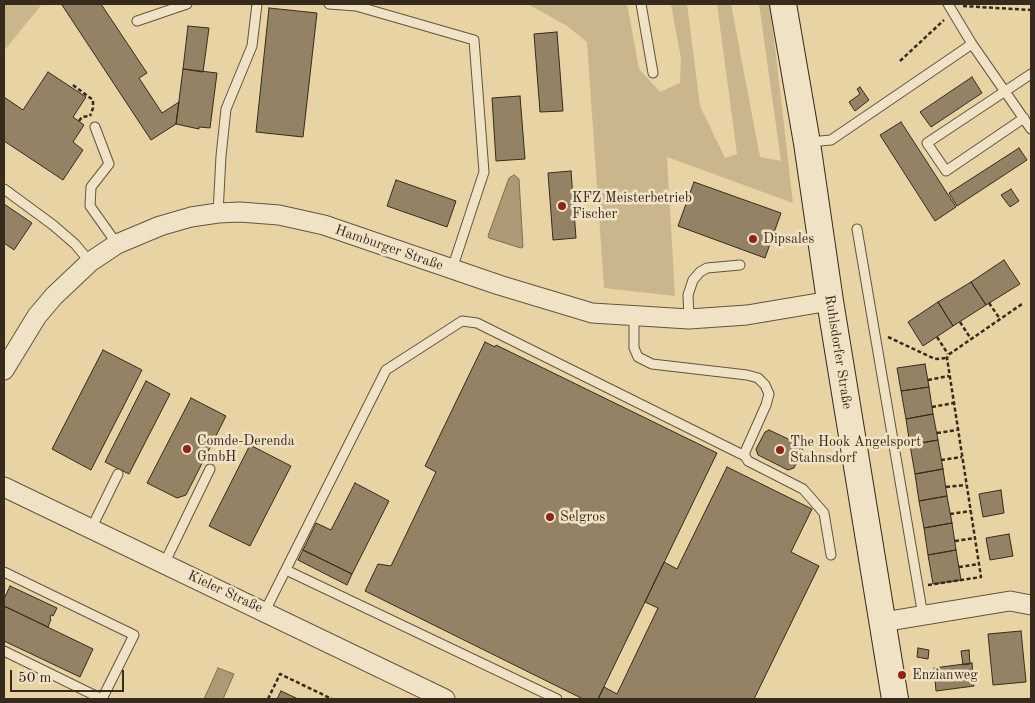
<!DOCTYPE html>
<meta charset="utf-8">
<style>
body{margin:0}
#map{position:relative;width:1035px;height:703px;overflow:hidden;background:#e8d3a4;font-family:"Old Standard TT",serif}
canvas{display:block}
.frame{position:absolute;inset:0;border:5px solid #372b1d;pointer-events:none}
.scale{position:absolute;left:10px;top:670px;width:114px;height:22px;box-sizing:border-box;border:2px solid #372b1d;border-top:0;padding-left:6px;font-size:15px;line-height:18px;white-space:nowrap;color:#372b1d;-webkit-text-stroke:4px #f0e2c4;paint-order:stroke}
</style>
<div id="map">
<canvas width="1035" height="703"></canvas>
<div class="frame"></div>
<div class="scale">50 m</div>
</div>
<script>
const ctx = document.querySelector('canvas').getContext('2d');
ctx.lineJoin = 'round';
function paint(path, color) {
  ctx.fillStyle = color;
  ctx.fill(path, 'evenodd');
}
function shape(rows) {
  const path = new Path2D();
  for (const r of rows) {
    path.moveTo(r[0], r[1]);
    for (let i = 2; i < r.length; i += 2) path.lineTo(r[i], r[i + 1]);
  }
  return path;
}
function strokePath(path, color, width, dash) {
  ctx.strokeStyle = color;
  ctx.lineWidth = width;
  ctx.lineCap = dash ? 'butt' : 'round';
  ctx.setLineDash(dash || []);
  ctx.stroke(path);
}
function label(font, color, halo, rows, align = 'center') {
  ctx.font = font + ' "Old Standard TT",serif';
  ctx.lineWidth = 5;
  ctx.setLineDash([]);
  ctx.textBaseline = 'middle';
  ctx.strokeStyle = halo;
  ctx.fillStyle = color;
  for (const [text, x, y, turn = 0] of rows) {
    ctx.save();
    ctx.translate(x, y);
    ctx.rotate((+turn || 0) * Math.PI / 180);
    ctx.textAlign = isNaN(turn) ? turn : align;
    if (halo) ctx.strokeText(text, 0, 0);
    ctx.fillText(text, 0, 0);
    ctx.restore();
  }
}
paint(shape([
 [4,4,42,4,4,51],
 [528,4,627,4,639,69,660,92,680,83,681,59,671,4,687,4,700,106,725,158,737,154,717,4,731,4,760,157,781,161,759,4,770,4,793,203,667,157,675,296,604,288,587,42,567,26]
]), '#cab68d');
const water = shape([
 [514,175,519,179,523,247,521,248,489,238,488,236,509,178,514,175],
 [218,668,234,674,223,699,204,699,218,668]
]);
paint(water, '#ac9a76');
strokePath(water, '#7d6e52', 1);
const building = shape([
 [65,4,101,4,147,73,139,78,162,113,179,102,176,124,151,140,62,5,65,4],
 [269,8,317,13,303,137,256,132,269,8],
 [188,26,209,28,203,72,183,69,188,26],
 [557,32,563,111,540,112,534,34,557,32],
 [183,69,217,73,210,128,199,127,199,129,176,124,183,69],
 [48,72,86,97,73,117,84,125,73,142,83,150,63,180,4,141,4,97,23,110,48,72],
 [972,77,982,93,931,127,920,112,972,77],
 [860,87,869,100,855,111,849,102,860,94,857,89,860,87],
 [520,96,525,159,496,161,492,98,520,96],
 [901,122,956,207,935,221,880,135,901,122],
 [1019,148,1027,160,957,206,949,193,1019,148],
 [571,171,576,238,553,240,548,173,571,171],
 [396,180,456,201,447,227,387,206,396,180],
 [694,182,781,213,765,258,678,226,694,182],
 [1011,189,1019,201,1010,207,1001,195,1011,189],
 [4,204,32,223,14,250,4,243,4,204],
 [1004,260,1020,284,986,305,971,282,1004,260],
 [971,282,986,305,953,326,938,302,971,282],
 [938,302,953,326,923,346,908,322,938,302],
 [485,342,495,347,496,345,717,453,598,699,583,699,365,591,378,564,391,566,436,472,425,466,485,342],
 [103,350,142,370,91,470,52,449,103,350],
 [925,364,929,387,901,391,897,368,925,364],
 [146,381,170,394,129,474,105,462,146,381],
 [929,387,933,414,906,419,901,391,929,387],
 [191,398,226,416,186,495,177,498,147,483,191,398],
 [933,414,938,440,910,445,906,419,933,414],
 [769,430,801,445,803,451,794,468,788,470,758,455,756,449,765,432,769,430],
 [938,440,943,469,915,474,910,445,938,440],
 [250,445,291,466,250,546,209,526,250,445],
 [727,467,812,509,791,552,819,566,754,699,598,699,604,687,617,694,658,608,645,602,664,562,677,569,727,467],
 [943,469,947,496,919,501,915,474,943,469],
 [355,483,389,501,352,574,303,550,316,523,331,530,355,483],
 [1001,490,1004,513,983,517,979,494,1001,490],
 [947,496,952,523,924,528,919,501,947,496],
 [952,523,956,550,928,555,924,528,952,523],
 [1009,534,1013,556,990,560,986,538,1009,534],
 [303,550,352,574,347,585,298,560,303,550],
 [956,550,961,580,933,584,928,555,956,550],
 [10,586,57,608,53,616,51,615,50,618,51,619,48,627,4,606,4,596,5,597,10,586],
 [4,606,93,649,80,677,4,641,4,606],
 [1021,631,1026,682,993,685,988,634,1021,631],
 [918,648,929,650,928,659,917,657,918,648],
 [969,650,970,664,963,665,961,651,969,650],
 [972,663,974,686,936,691,934,668,972,663],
 [281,691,298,699,277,699,281,691]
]);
paint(building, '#938263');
strokePath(building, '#372b1d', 1);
const lane = shape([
 [329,4,356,6,474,40,484,172,452,269],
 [641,4,653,73],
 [948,4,972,44,1031,129],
 [137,21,187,4],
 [1024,118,946,171,927,143,1031,74],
 [95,127,109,164,91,187,90,206,117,244],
 [809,142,831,140,972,44],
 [4,189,53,225,75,244,90,262],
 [218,213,221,156,226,109,252,46,257,4],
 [857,229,923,616],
 [634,316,634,348,638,357,652,364,747,375,758,378,765,385,769,394,766,405,745,452,745,456,748,461,803,489,824,513,831,555],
 [689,319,688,295,693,280,700,272,707,268,740,265],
 [91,529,118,474],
 [164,564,210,469],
 [286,570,557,699],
 [4,572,134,635,102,699,4,651],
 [265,611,386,370,462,321,477,323,745,456]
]);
const street = shape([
 [4,370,37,316,54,296,90,262,117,244,160,226,191,217,218,213,240,212,279,215,324,225,499,285,592,313,689,319,747,315,830,301],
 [4,487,445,699],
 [883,622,1010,601,1031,605]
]);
const secondary = shape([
 [783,4,807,143,830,301,895,699]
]);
strokePath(lane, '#63553f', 11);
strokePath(street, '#63553f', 21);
strokePath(secondary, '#372b1d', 28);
strokePath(shape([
 [963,6,1031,10],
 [900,61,944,20],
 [73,85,93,100,93,108,90,116],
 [79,121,82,117,90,116],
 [989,303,1000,319],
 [960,322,971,339],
 [888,337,935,359,947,358],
 [937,337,948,354],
 [928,380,949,376],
 [932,407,954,403],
 [937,433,957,430],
 [941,460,962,457],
 [946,487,966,485],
 [950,514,971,511],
 [955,541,975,538],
 [959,567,979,564],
 [928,585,981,577,947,358,948,355,1022,304],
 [268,699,280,674,332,699]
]), '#372b1d', 2.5, [4, 2.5]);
strokePath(lane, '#f0e2c4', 9);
strokePath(street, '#f0e2c4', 19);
strokePath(secondary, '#f0e2c4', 26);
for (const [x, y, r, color] of [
 [562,206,5,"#8f2418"],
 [753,239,5,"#8f2418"],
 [187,449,5,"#8f2418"],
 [780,450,5,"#8f2418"],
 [550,517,5,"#8f2418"],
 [902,675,5,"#8f2418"]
]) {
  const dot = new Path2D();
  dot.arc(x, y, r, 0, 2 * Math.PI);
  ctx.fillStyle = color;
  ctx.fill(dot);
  strokePath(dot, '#f0e2c4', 2);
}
label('14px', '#372b1d', '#f0e2c4', [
 ["KFZ Meisterbetrieb",572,198],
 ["Fischer",572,214],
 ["Dipsales",763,239],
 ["Comde-Derenda",197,441],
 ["GmbH",197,457],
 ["The Hook Angelsport",790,442],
 ["Stahnsdorf",790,458],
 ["Selgros",560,517],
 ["Enzianweg",912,675]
], 'left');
label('14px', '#372b1d', '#f0e2c4', [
 ["Hamburger Straße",389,248,19],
 ["Ruhlsdorfer Straße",838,352,81],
 ["Kieler Straße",225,592,25]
]);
</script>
